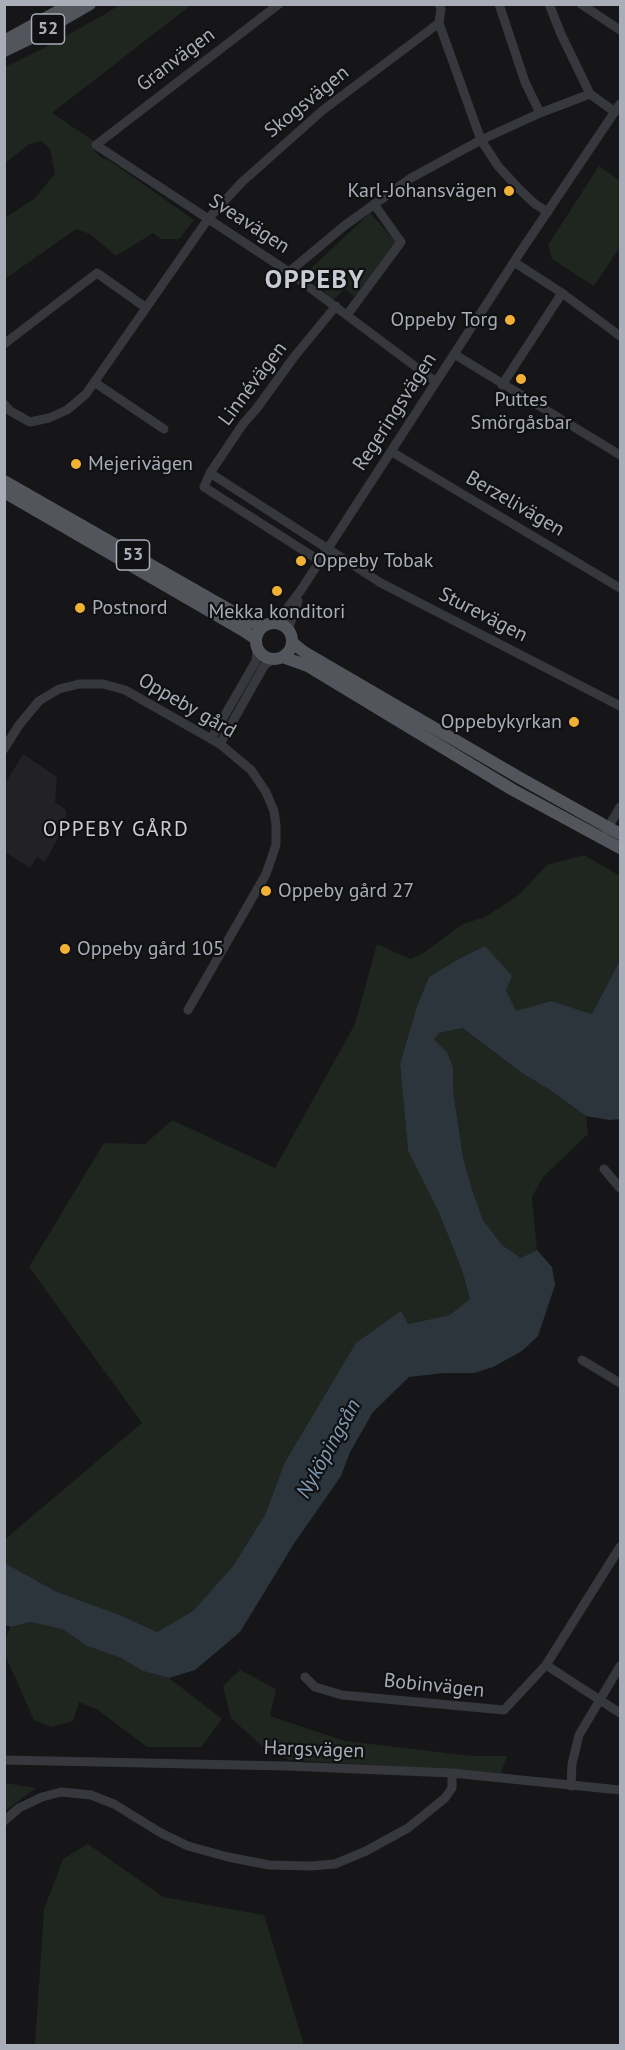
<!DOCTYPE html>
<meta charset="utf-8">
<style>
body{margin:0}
#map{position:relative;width:625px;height:2050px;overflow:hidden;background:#161618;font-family:"PT Sans",sans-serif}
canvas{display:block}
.frame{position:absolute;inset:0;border:6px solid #a8adb8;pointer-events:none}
</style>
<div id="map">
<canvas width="625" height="2050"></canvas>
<div class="frame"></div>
</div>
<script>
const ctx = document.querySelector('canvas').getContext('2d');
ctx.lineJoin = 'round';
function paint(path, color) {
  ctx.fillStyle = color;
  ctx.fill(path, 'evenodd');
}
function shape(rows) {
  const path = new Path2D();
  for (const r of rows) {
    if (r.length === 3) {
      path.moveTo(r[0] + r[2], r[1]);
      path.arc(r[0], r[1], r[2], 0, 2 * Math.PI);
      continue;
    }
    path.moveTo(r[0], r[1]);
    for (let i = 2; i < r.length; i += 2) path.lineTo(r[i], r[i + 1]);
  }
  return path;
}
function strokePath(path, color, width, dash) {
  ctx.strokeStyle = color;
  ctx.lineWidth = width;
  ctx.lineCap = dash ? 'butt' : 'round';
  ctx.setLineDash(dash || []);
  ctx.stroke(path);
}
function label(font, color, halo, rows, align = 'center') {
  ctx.font = font + ' "PT Sans",sans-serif';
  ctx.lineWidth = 4.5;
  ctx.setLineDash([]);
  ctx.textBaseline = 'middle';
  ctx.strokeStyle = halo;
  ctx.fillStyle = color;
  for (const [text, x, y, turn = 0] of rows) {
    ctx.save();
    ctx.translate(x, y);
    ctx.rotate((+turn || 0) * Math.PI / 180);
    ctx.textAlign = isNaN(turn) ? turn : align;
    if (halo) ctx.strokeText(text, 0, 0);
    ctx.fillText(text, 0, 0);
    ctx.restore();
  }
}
paint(shape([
 [23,754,57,777,55,802,66,810,66,823,45,862,37,857,30,868,5,852,5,784]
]), '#222225');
paint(shape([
 [119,5,191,5,52,113,95,142,93,149,102,158,110,161,194,220,179,239,161,239,153,233,116,256,90,234,76,229,5,279,5,218,34,199,55,174,50,149,41,141,28,145,5,163,5,67,44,48,107,13],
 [599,166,620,181,620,247,594,286,552,259,548,245],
 [370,213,396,242,354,297,345,289,333,300,305,274],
 [584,855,620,876,620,960,592,1014,551,1001,516,1012,485,946,460,958,429,977,416,1009,400,1064,408,1151,439,1213,462,1270,470,1299,451,1315,407,1324,401,1312,284,1464,265,1515,233,1566,193,1611,157,1632,120,1615,57,1592,5,1563,4,1540,142,1423,29,1267,104,1143,145,1144,172,1120,275,1168,355,1024,377,944,410,959,422,954,463,924,485,917,519,895,547,865],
 [461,1028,522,1073,550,1090,586,1116,588,1134,543,1177,532,1197,537,1250,521,1258,502,1245,483,1220,472,1190,463,1157,453,1090,453,1068,433,1041,439,1033],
 [30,1622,62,1629,87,1646,121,1658,143,1671,169,1678,222,1719,201,1747,147,1747,98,1710,79,1702,73,1721,51,1727,34,1720,5,1655,4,1640,11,1627],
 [240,1670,276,1689,270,1716,345,1741,472,1756,507,1756,501,1773,289,1760,263,1747,231,1718,223,1686],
 [4,1783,5,1783,36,1788,5,1811],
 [88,1844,163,1897,264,1915,304,2045,35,2045,44,1909,63,1859]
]), '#1e261f');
paint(shape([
 [485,946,512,976,506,990,516,1011,551,1001,592,1014,620,960,620,1119,610,1120,586,1116,550,1090,522,1073,462,1028,439,1033,434,1040,447,1052,453,1068,453,1090,463,1157,472,1190,483,1220,502,1245,521,1258,537,1250,552,1267,555,1285,538,1336,522,1351,493,1367,474,1373,443,1373,409,1377,373,1412,350,1452,341,1476,295,1542,240,1632,195,1670,169,1678,143,1671,121,1658,87,1646,62,1629,30,1622,11,1627,5,1625,5,1563,57,1592,120,1615,157,1632,193,1611,233,1566,265,1515,284,1464,356,1343,401,1311,408,1324,450,1315,470,1299,462,1270,439,1213,408,1151,400,1064,416,1009,429,977,460,958]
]), '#2c353c');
strokePath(shape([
 [279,4,96,145,289,272,436,382],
 [439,4,441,9,439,23,481,140,498,166,518,188,535,204,548,212],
 [499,4,525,82,540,113],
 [549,4,561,34,590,94],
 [581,4,620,30],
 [514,262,562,293,620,336],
 [289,272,344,226,411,178,481,140,540,113,590,94,615,112],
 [347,315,401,242,374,204],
 [4,344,97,273,145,307],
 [454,354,620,455],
 [94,382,164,429],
 [502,385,562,293],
 [4,404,10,411,30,422,49,418,67,410,86,394,208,219,242,182,323,110,439,23],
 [392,452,620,588],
 [210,473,381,583,620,706],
 [320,561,204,487,210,473,243,424,257,408,294,357,336,306],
 [276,623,301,590,521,251,620,104],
 [288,630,298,601],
 [211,739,256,661,257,649],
 [220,744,264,666,272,659],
 [4,749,19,725,39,701,59,689,79,684,103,684,125,690,220,744,251,770,266,792,274,811,276,825,276,845,266,874,188,1010],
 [602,838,620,807],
 [604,1169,620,1188],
 [582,1360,620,1383],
 [546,1665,620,1713],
 [305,1677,315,1687,342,1695,504,1710,546,1665,620,1547],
 [4,1760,286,1766,452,1773,620,1790],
 [571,1786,572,1764,579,1735,620,1666],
 [4,1821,19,1808,42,1797,61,1792,91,1795,114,1804,161,1833,188,1846,228,1857,269,1865,311,1866,335,1864,366,1851,408,1828,445,1798,452,1788,452,1773]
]), '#37383d', 9);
strokePath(shape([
 [4,41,71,4],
 [4,51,33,37,90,4],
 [4,481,249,621,263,626],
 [4,492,244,631,256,639],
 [274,641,18],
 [292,642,304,652,520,778,620,834],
 [283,657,308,666,513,790,620,848]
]), '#53555c', 12);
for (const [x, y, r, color] of [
 [509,191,6,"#f2b134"],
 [510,320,6,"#f2b134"],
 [521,379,6,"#f2b134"],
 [76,464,6,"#f2b134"],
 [301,561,6,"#f2b134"],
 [277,591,6,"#f2b134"],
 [80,608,6,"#f2b134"],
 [574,722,6,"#f2b134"],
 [266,891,6,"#f2b134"],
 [65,949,6,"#f2b134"]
]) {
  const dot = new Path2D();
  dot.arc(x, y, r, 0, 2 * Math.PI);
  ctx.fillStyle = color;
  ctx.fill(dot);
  strokePath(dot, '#111113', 2);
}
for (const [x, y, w] of [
 [48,29,33],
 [133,555,33]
]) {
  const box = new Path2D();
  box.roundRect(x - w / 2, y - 15, w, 30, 4.5);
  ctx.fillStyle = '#111113';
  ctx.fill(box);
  strokePath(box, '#a8adb8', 1.5);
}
label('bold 18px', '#a8adb8', null, [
 ["52",48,29],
 ["53",133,555]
]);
label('20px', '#a8adb8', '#111113', [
 ["Granvägen",176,60,-37],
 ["Skogsvägen",307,102,-39],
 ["Sveavägen",249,224,33],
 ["Linnévägen",253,384,-53],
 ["Regeringsvägen",395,412,-57],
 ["Berzelivägen",515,504,30],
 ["Sturevägen",483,615,27],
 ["Oppeby gård",187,706,30],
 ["Bobinvägen",434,1686,6],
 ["Hargsvägen",314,1750,2]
]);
label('20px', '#a8adb8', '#111113', [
 ["Karl-Johansvägen",497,191,"right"],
 ["Oppeby Torg",498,320,"right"],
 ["Puttes",521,400,"center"],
 ["Smörgåsbar",521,423,"center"],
 ["Mejerivägen",88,464],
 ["Oppeby Tobak",313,561],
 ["Postnord",92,608],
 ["Mekka konditori",277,612,"center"],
 ["Oppebykyrkan",562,722,"right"],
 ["Oppeby gård 27",278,891],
 ["Oppeby gård 105",77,949]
], 'left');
ctx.letterSpacing = '1.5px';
label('21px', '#c9ccd4', '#111113', [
 ["OPPEBY GÅRD",116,830]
]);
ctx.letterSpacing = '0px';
label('italic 21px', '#7f9bb3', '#111113', [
 ["Nyköpingsån",329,1449,-61]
]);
ctx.letterSpacing = '1.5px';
label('bold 26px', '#c9ccd4', '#111113', [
 ["OPPEBY",315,281]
]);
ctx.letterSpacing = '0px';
</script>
